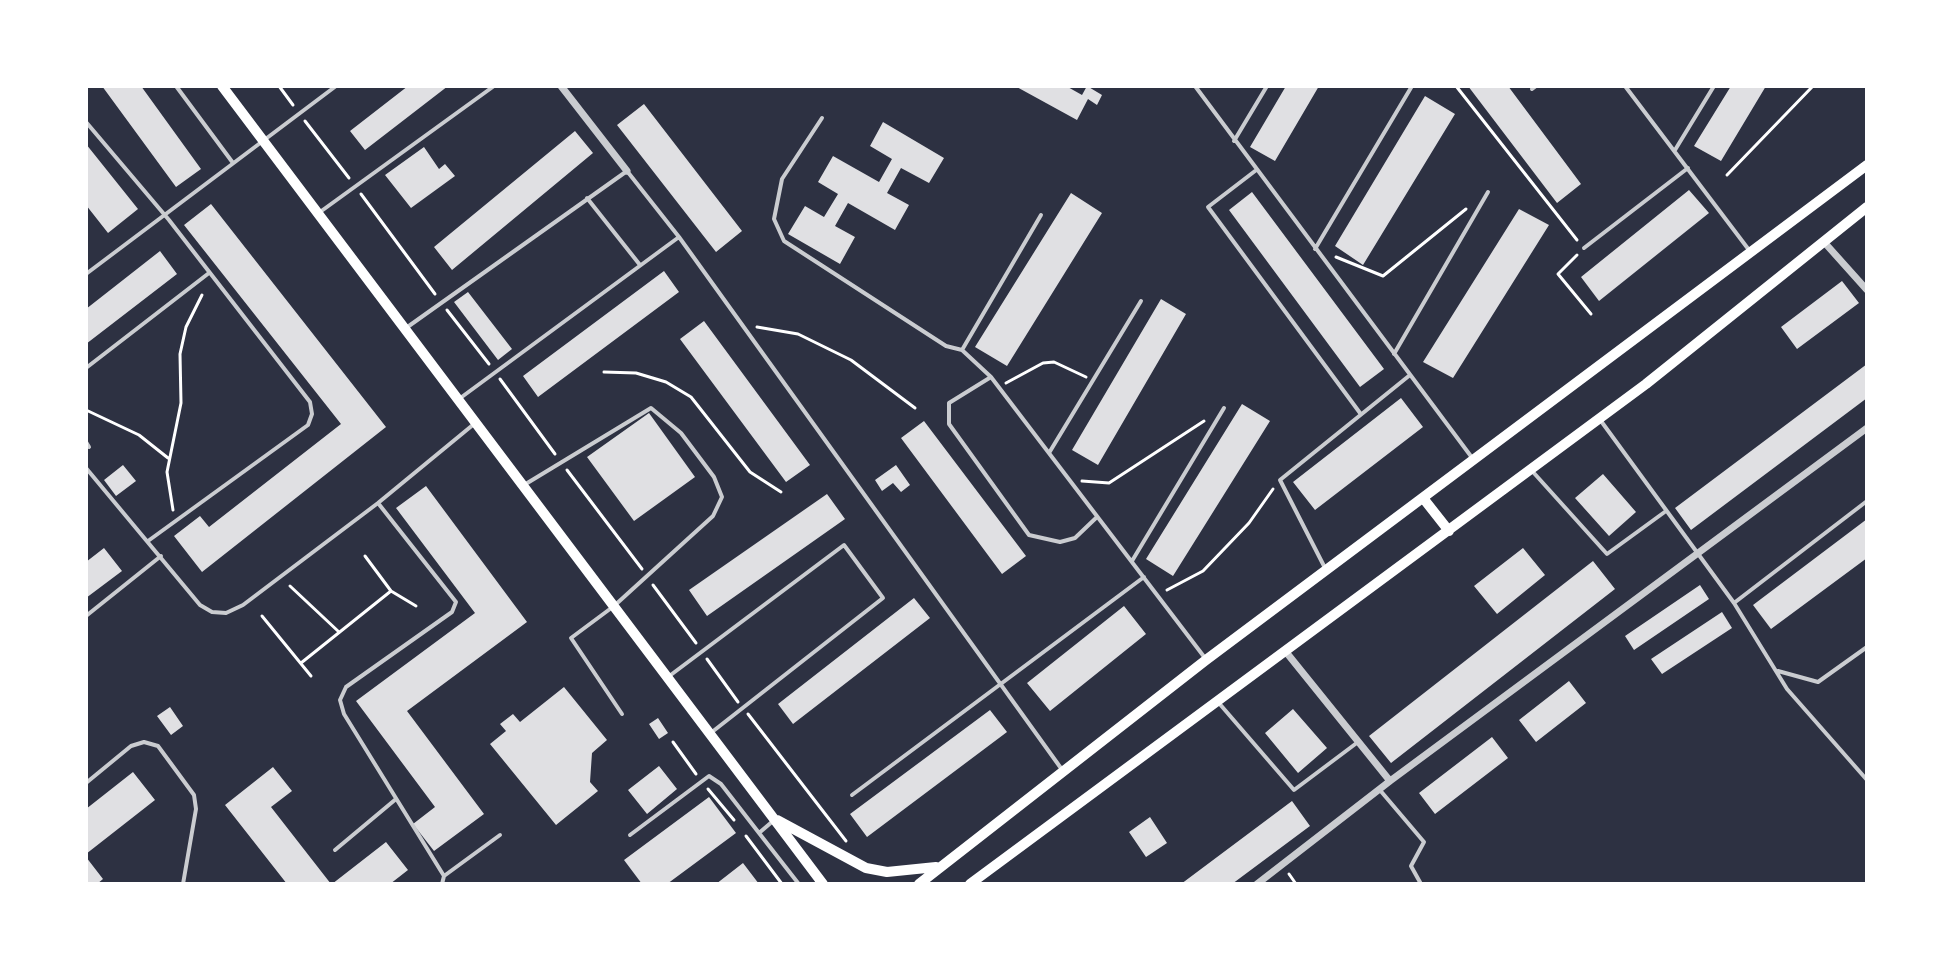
<!DOCTYPE html>
<style>
body{margin:0}
#map{position:relative;width:1953px;height:970px;overflow:hidden;background:#2d3142;font-family:Ubuntu,sans-serif}
canvas{display:block}
.frame{position:absolute;inset:0;border:88px solid #fff;pointer-events:none}
</style>
<div id="map">
<canvas width="1953" height="970"></canvas>
<div class="frame"></div>
</div>
<script>
const ctx = document.querySelector('canvas').getContext('2d');
ctx.lineJoin = 'round';
function paint(path, color) {
  ctx.fillStyle = color;
  ctx.fill(path, 'evenodd');
}
function shape(rows) {
  const path = new Path2D();
  for (const r of rows) {
    path.moveTo(r[0], r[1]);
    for (let i = 2; i < r.length; i += 2) path.lineTo(r[i], r[i + 1]);
  }
  return path;
}
function strokePath(path, color, width, dash) {
  ctx.strokeStyle = color;
  ctx.lineWidth = width;
  ctx.lineCap = dash ? 'butt' : 'round';
  ctx.setLineDash(dash || []);
  ctx.stroke(path);
}
paint(shape([
 [102,86,141,86,201,169,176,187],
 [408,86,448,86,365,150,350,131],
 [1015,86,1066,86,1082,95,1087,86,1102,95,1097,105,1088,99,1077,120],
 [1286,86,1319,86,1275,161,1250,147],
 [1468,86,1508,86,1581,184,1557,203],
 [1731,86,1766,86,1721,161,1694,146],
 [1425,96,1455,114,1363,265,1335,246],
 [644,104,742,231,716,252,617,125],
 [883,122,944,158,929,183,901,168,887,193,909,205,895,230,848,203,835,226,855,237,840,264,788,234,805,206,824,217,838,194,818,182,833,156,879,182,892,159,870,146],
 [575,131,593,153,452,270,434,247],
 [86,144,138,209,108,233,86,205],
 [424,147,439,169,445,164,455,176,411,208,385,175],
 [1689,190,1709,213,1599,301,1581,277],
 [1252,192,1384,369,1360,387,1229,210],
 [1071,193,1102,213,1007,366,975,347],
 [211,204,386,427,202,572,174,536,200,516,209,527,341,424,184,225],
 [1519,209,1549,225,1453,378,1423,362],
 [160,251,177,274,86,344,86,309],
 [664,271,679,292,538,397,523,376],
 [1842,281,1859,303,1797,349,1781,327],
 [468,292,512,349,498,360,454,302],
 [1161,299,1186,314,1098,465,1072,450],
 [704,321,810,465,786,482,680,339],
 [1867,364,1867,398,1691,530,1675,508],
 [1401,398,1423,427,1315,510,1293,482],
 [1242,404,1270,421,1173,576,1146,559],
 [649,413,695,477,634,521,587,457],
 [924,421,1026,556,1002,574,901,438],
 [123,465,136,481,116,496,104,480],
 [896,465,910,485,901,492,893,483,882,491,875,480],
 [1603,474,1636,512,1609,536,1575,498],
 [426,486,527,622,407,711,484,814,434,851,413,824,435,807,356,701,475,613,396,508],
 [827,494,845,519,707,616,689,590],
 [1867,519,1867,558,1771,629,1753,605],
 [104,548,122,571,86,598,86,562],
 [1523,548,1545,575,1497,614,1474,586],
 [1593,561,1615,589,1391,763,1369,736],
 [1700,585,1709,599,1634,650,1625,636],
 [914,598,930,618,793,724,778,704],
 [1124,606,1146,634,1050,711,1027,683],
 [1722,612,1732,628,1662,674,1651,659],
 [1569,681,1586,703,1536,742,1519,720],
 [564,687,607,740,592,753,590,782,598,791,556,825,490,744,506,731,500,724,513,714,520,722],
 [170,707,183,726,171,735,157,716],
 [1293,709,1327,748,1298,773,1265,733],
 [990,710,1007,732,867,837,850,814],
 [658,718,668,733,659,739,649,724],
 [1492,737,1508,758,1435,814,1419,793],
 [659,766,677,789,647,814,628,790],
 [273,767,292,791,271,807,331,884,287,884,225,805],
 [133,772,155,800,86,854,86,809],
 [709,797,736,833,667,884,642,884,624,860],
 [1292,801,1310,826,1232,884,1181,884],
 [1150,817,1167,843,1146,857,1129,832],
 [386,842,408,870,390,884,332,884],
 [86,857,103,879,97,884,86,884],
 [743,863,759,884,716,884]
]), '#e0e0e3');
strokePath(shape([
 [279,86,293,105],
 [1456,86,1577,240],
 [305,121,349,178],
 [1727,175,1813,86],
 [361,194,435,294],
 [1577,255,1558,274,1591,314],
 [1336,257,1383,276,1466,209],
 [447,310,489,364],
 [757,327,798,334,851,360,915,408],
 [604,372,636,373,666,382,691,397,750,472,781,492],
 [500,379,555,454],
 [1006,383,1043,363,1054,362,1086,377],
 [86,410,139,435,168,458],
 [567,470,642,569],
 [1082,481,1109,483,1204,421],
 [173,510,167,472,181,403,180,354,186,327,202,295],
 [365,556,391,591],
 [653,585,696,643],
 [290,586,339,632],
 [1167,590,1203,571,1249,523,1273,489],
 [262,616,311,676],
 [707,659,738,702],
 [301,663,391,591,416,606],
 [748,714,846,841],
 [673,742,696,774],
 [708,789,734,820],
 [746,836,782,884],
 [1289,874,1296,884]
]), '#fff', 3);
strokePath(shape([
 [176,86,233,163],
 [1195,86,1473,459],
 [1625,86,1749,250],
 [1532,89,1536,86],
 [822,118,782,179,774,219,784,241,946,346,962,350,991,377,1205,658],
 [86,122,169,220,310,402,312,414,308,425,148,541],
 [1234,141,1267,86],
 [1675,150,1714,86],
 [1255,171,1208,207,1360,413],
 [587,198,640,265],
 [320,212,494,86],
 [1584,248,1688,168],
 [1315,249,1412,86],
 [86,274,336,86],
 [406,328,627,171,679,237,1063,771],
 [962,350,1041,215],
 [1394,354,1488,192],
 [86,368,209,273],
 [991,377,949,403,949,424,1029,535,1060,542,1075,538,1097,517],
 [459,399,679,237],
 [1601,421,1734,603,1787,689,1867,780],
 [86,442,89,447],
 [1049,453,1141,301],
 [86,468,200,605,212,612,226,613,243,605,378,503,474,424],
 [1533,472,1607,554,1666,511],
 [524,485,651,408,681,433,714,477,722,497,713,516,614,606,571,638,622,714],
 [378,503,456,602,452,612,346,687,340,700,344,714,444,876,442,884],
 [1132,561,1224,408],
 [1325,568,1280,480,1410,375],
 [1734,603,1867,501],
 [86,616,161,556],
 [1778,671,1818,682,1867,647],
 [668,677,844,545,883,598,712,732],
 [1218,702,1294,790,1358,742],
 [86,783,131,746,144,742,158,746,194,795,196,809,183,884],
 [1379,789,1424,842,1411,866,1421,884],
 [852,795,1144,577],
 [759,833,798,883],
 [630,835,709,776,721,784,759,833,773,821],
 [335,850,396,799],
 [444,876,500,835]
]), '#caccd0', 4);
strokePath(shape([
 [561,86,627,171],
 [1824,242,1867,290],
 [1390,781,1867,428],
 [1257,884,1390,781,1286,652]
]), '#caccd0', 7);
strokePath(shape([
 [222,86,823,884],
 [1423,498,1449,531],
 [777,820,866,868,887,872,936,867],
 [919,884,1206,660,1867,165],
 [970,884,1646,384,1867,207]
]), '#fff', 10);
</script>
